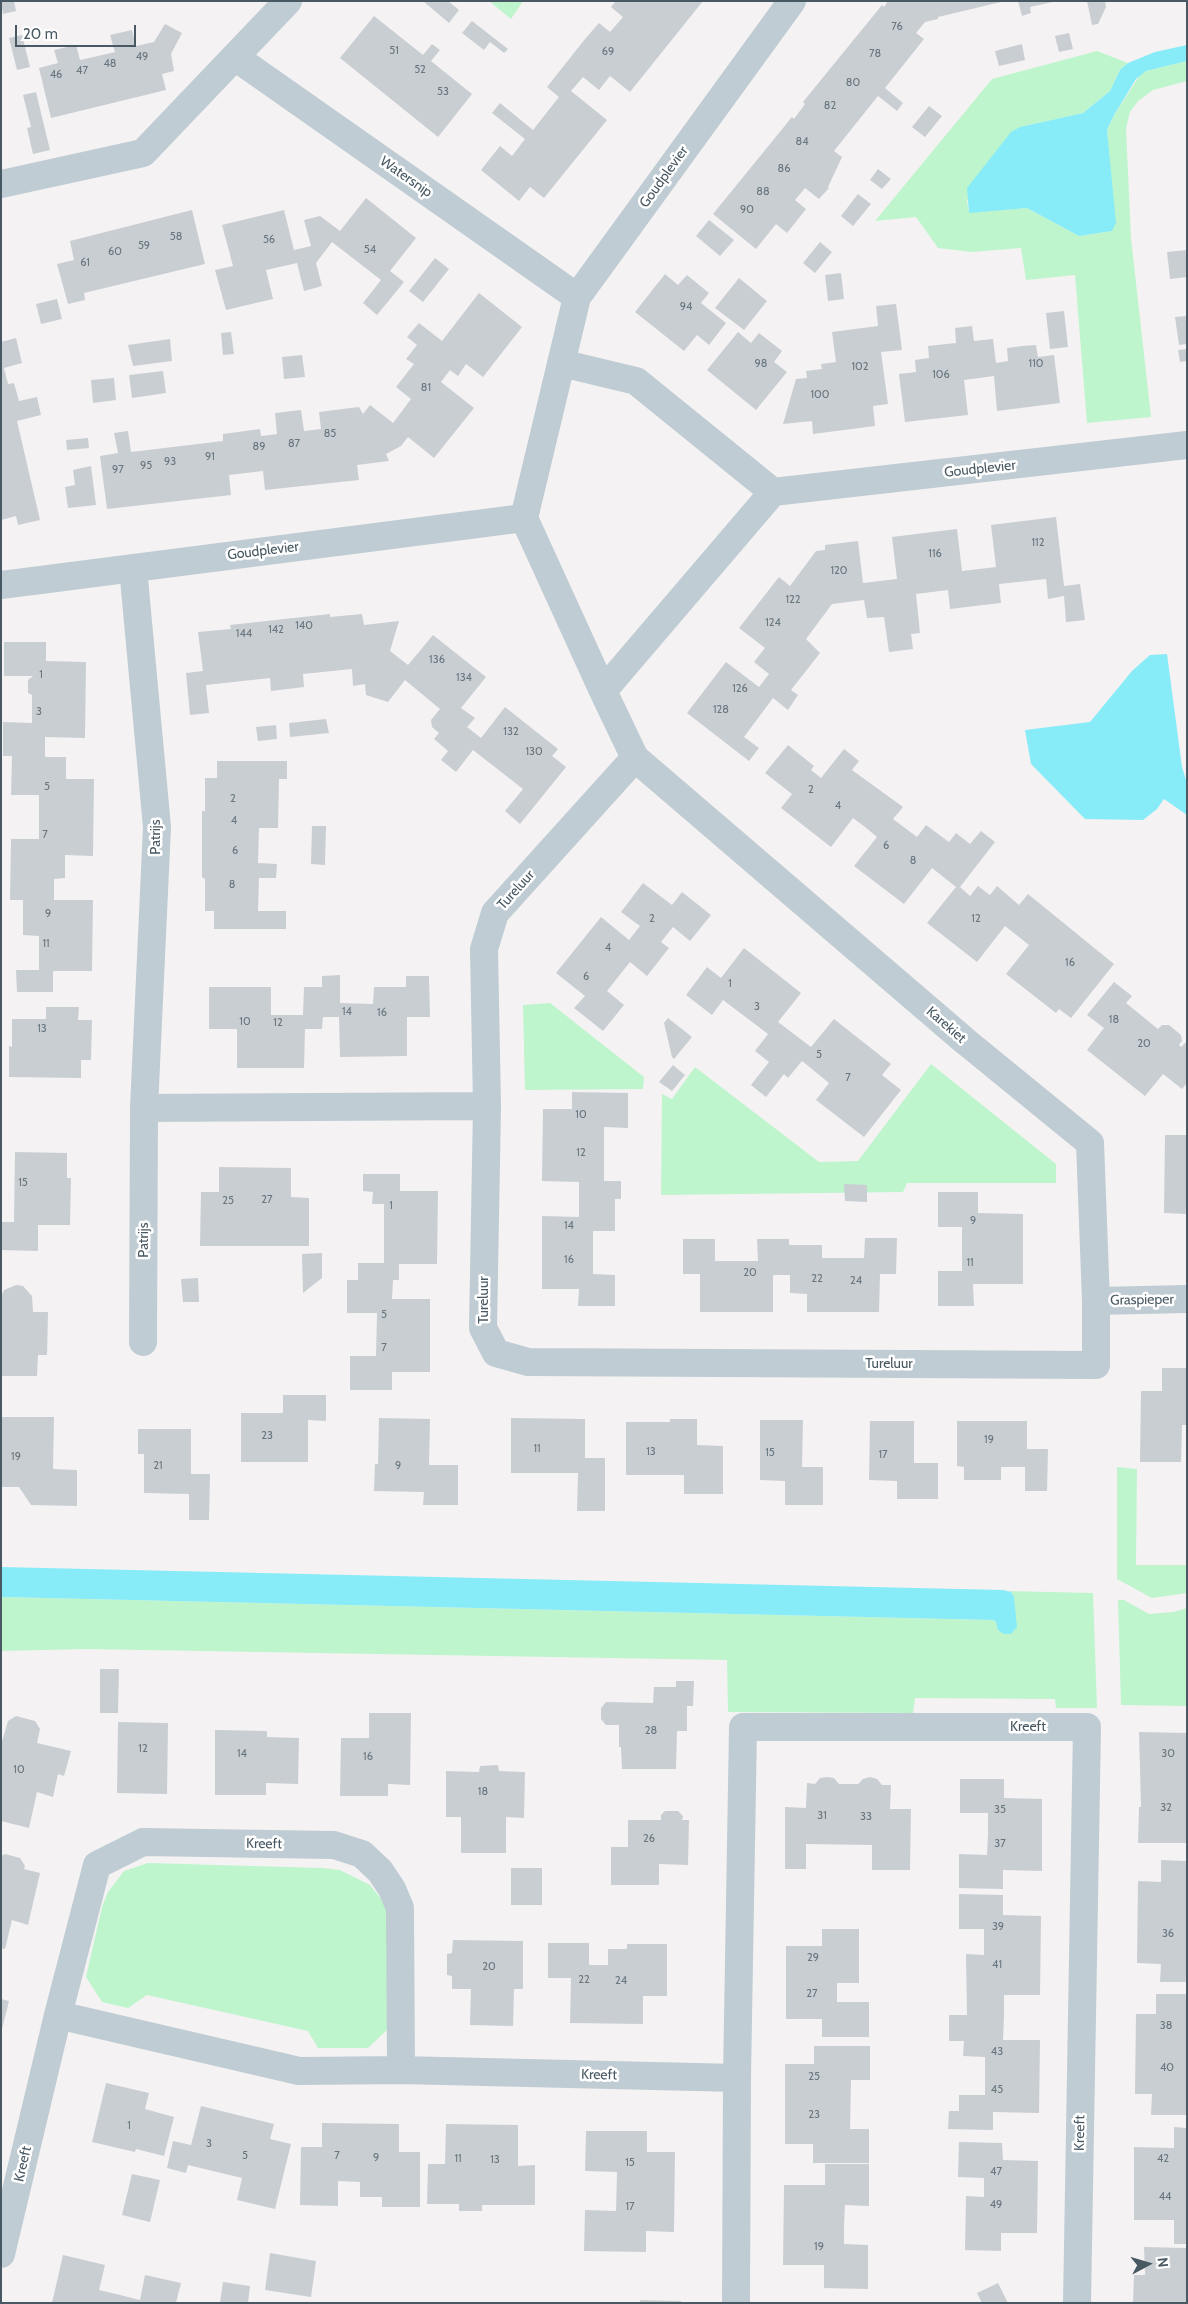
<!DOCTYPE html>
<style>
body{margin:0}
#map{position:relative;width:1188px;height:2304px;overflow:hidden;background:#f5f2f3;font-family:Cabin,sans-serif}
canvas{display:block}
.frame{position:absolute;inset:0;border:2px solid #485963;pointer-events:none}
.north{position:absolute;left:1123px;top:2239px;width:50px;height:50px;-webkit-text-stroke:4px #fff;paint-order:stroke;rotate:84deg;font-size:14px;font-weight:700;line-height:20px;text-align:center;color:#485963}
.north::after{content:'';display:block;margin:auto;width:18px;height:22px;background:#485963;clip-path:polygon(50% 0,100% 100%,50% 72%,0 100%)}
.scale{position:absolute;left:15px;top:25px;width:121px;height:22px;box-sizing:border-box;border:2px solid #485963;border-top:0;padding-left:6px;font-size:15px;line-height:18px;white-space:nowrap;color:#485963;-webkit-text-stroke:4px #fff;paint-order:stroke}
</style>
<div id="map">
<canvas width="1188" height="2304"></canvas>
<div class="frame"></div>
<div class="north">N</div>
<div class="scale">20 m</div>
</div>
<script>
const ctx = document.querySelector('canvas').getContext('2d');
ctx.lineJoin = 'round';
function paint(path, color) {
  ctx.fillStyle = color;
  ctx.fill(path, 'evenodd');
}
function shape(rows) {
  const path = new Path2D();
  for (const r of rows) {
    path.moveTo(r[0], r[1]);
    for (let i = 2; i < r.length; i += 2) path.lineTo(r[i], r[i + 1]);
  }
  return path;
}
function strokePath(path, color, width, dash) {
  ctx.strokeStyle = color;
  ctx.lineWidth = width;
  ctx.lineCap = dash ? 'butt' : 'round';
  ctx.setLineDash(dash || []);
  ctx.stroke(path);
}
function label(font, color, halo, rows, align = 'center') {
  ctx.font = font + ' Cabin,sans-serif';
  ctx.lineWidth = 5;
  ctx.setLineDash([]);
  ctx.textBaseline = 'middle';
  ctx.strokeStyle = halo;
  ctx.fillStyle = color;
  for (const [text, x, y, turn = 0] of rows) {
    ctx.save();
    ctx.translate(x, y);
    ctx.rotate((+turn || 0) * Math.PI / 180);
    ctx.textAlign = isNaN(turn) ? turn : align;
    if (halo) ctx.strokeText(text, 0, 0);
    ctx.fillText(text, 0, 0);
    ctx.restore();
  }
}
paint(shape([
 [489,1,523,1,511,19],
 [1097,51,1128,63,1120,70,1110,91,1083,113,1020,127,967,201,969,212,1027,208,1079,236,1112,231,1107,130,1114,115,1140,75,1146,71,1187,61,1187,81,1153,90,1138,101,1130,112,1126,128,1131,238,1151,417,1087,423,1075,275,1026,280,1021,248,972,252,938,248,916,217,875,221,992,79],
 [550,1003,644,1077,643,1089,525,1090,523,1005],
 [931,1064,1056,1164,1056,1183,907,1183,903,1192,661,1195,662,1094,672,1099,695,1067,819,1162,858,1161],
 [1117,1467,1137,1469,1136,1565,1187,1565,1187,1593,1152,1598,1117,1579],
 [1006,1591,1093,1593,1097,1708,1056,1708,1055,1699,915,1698,913,1713,728,1712,727,1660,85,1649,1,1651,1,1597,993,1620,996,1622,1011,1592],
 [1118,1600,1124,1600,1149,1614,1174,1612,1187,1608,1187,1706,1121,1705],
 [148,1863,322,1868,340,1870,370,1885,385,1904,392,1924,388,2029,368,2048,318,2048,308,2031,147,1995,128,2008,102,2002,86,1977,102,1907,108,1892,124,1871]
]), '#bef5cd');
paint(shape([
 [1187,45,1187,61,1146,71,1136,79,1114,115,1107,130,1116,223,1112,231,1079,236,1027,208,969,213,967,188,1011,132,1020,127,1083,113,1110,91,1120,70,1128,63,1155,52],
 [1167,654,1182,767,1187,783,1187,815,1164,799,1157,809,1143,820,1085,819,1031,764,1025,730,1090,722,1132,671,1150,655],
 [1,1567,1003,1590,1011,1592,1014,1597,1017,1627,1011,1634,1004,1634,998,1630,996,1622,993,1620,1,1597]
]), '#87ecf7');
paint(shape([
 [1,1,14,1,16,11,3,14],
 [423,1,448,1,459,10,449,23],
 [616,1,703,1,630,92,610,76,599,90,583,77,571,91,607,120,544,198,530,187,519,201,481,170,500,146,512,156,525,139,492,113,500,103,533,130,559,97,547,87,585,39,599,23,610,32,623,17,611,7],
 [888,1,1001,2,938,17,938,19,925,22,916,33,924,39,885,88,903,103,897,111,878,96,834,151,842,157,828,187,829,188,819,199,805,188,795,200,806,209,787,233,776,224,756,249,713,214,792,117,794,119,805,104,803,102,882,5,884,7],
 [1018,1,1052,1,1053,2,1030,7,1031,13,1022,16],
 [1087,1,1105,1,1106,7,1098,24,1092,25],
 [374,16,423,55,432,44,440,50,431,61,472,94,438,137,340,58],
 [472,21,508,49,504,53,490,42,484,50,462,33],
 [165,24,182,33,171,54,174,71,162,74,166,90,51,118,39,68,58,63,54,50,76,45,80,60,98,56,115,52,110,35,132,30,136,46,154,42],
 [1069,33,1073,49,1059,52,1055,36],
 [22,35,30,67,17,70,9,38],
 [1022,44,1025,60,999,66,995,51],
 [36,92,50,150,33,154,27,128,31,127,23,95],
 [929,106,942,116,925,137,912,127],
 [878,169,891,179,882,189,870,180],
 [858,194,871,204,853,226,841,216],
 [366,198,416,238,390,271,404,282,377,315,363,303,381,280,332,242,316,263,322,286,304,291,297,263,266,270,273,299,226,310,215,270,233,266,222,225,284,210,294,250,311,246,304,220,320,216,340,231],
 [192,210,205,264,84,293,85,300,68,304,57,264,74,260,70,241],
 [709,220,734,240,720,256,696,236],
 [820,242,832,252,815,273,803,263],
 [1187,250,1187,277,1170,279,1167,252],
 [435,258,449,269,423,302,409,291],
 [841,273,844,299,828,301,825,275],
 [665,274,678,285,687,275,709,293,701,303,726,323,709,345,697,335,684,351,635,312],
 [739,278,767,301,744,330,715,308],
 [479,293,522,327,483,377,466,364,458,376,450,370,441,382,474,408,434,458,408,437,401,446,386,454,389,461,357,465,359,480,265,490,263,471,229,475,231,495,107,509,100,456,118,453,114,433,128,431,131,452,223,441,223,434,260,429,261,436,277,434,275,413,301,410,304,431,321,429,319,412,359,407,363,414,370,405,393,423,411,399,396,387,414,364,406,359,417,345,407,337,419,323,442,341],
 [57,299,62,319,41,324,36,304],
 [896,304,902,350,881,352,888,404,873,406,875,426,813,434,812,421,783,424,796,379,807,378,806,371,822,369,821,364,836,362,832,332,878,326,876,306],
 [1064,311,1068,347,1050,349,1046,313],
 [1187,316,1187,344,1179,345,1175,317],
 [972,326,974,341,993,339,996,363,1008,361,1007,348,1022,346,1036,345,1038,357,1054,355,1060,403,997,411,994,376,964,380,968,415,905,422,899,374,916,372,915,360,929,358,928,346,956,343,955,328],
 [231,332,234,354,223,355,221,333],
 [738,332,751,343,759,333,782,351,774,362,787,372,756,410,707,370],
 [16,338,22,363,4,368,8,384,14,383,19,401,37,397,41,415,17,421,40,520,18,525,16,516,1,520,1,342],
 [170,339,172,361,133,366,128,345],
 [1187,349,1187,361,1180,362,1178,350],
 [302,355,305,377,284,379,282,357],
 [163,371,166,393,132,398,129,375],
 [114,378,116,400,93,403,91,380],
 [88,438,89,448,67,450,66,440],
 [91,466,96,505,68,508,65,487,75,485,73,470],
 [1056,517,1064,586,1080,584,1085,620,1066,622,1064,596,1048,599,1046,579,999,584,1001,603,983,605,950,609,948,590,916,594,920,633,911,634,913,649,889,652,884,617,867,618,864,600,832,604,806,639,820,653,791,690,798,695,788,710,773,698,744,737,759,748,749,761,687,713,726,662,759,687,769,674,754,662,765,648,739,628,779,577,790,586,816,551,825,550,825,545,858,541,863,583,897,579,892,537,957,529,962,571,996,567,991,525],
 [330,614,330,617,362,614,364,625,399,621,390,651,408,665,433,635,486,677,461,708,475,718,467,727,481,738,505,707,558,749,552,756,566,767,520,824,505,811,523,789,473,750,456,772,441,760,448,751,434,739,439,733,432,727,431,720,440,709,405,680,388,702,366,695,365,684,353,686,352,669,303,674,304,687,271,691,270,678,206,685,209,713,190,715,186,673,203,671,198,632,231,629,230,625],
 [4,642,46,642,46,661,86,662,85,738,45,737,45,757,66,757,66,779,94,779,93,856,65,855,65,878,54,879,54,900,93,900,92,971,53,971,53,992,17,992,16,970,39,970,39,936,23,935,23,900,10,900,11,839,39,839,39,795,11,795,12,756,3,756,3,722,32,723,32,695,28,693,28,680,33,676,4,676],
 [326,719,329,733,290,737,289,723],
 [276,725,277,739,258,741,256,727],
 [788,745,814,766,811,770,821,778,844,749,859,761,852,770,903,807,893,819,917,837,926,825,949,842,956,833,970,844,981,831,995,842,960,887,970,896,978,886,990,895,997,886,1019,905,1028,894,1114,964,1071,1018,1059,1009,1056,1013,1006,974,1029,945,1005,926,977,962,927,923,956,887,932,868,904,904,854,866,877,837,865,827,853,818,831,847,781,808,792,794,765,773],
 [217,761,287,761,287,779,279,779,278,828,259,828,258,863,277,864,276,878,259,878,258,911,286,911,286,929,214,929,214,911,205,911,205,879,202,877,202,811,205,811,205,778,217,778],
 [312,826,326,826,325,865,311,864],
 [643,883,672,905,682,892,711,915,690,941,673,927,661,942,669,948,647,976,630,962,607,991,624,1005,603,1031,574,1008,585,996,556,973,601,917,629,940,640,926,621,912],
 [744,948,801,993,778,1022,811,1047,834,1019,891,1064,882,1075,901,1090,864,1137,816,1100,829,1083,802,1061,788,1078,784,1074,766,1097,751,1085,769,1062,755,1051,768,1034,723,1000,712,1015,686,995,707,967,721,978],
 [340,975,340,1003,373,1004,374,987,406,987,406,976,429,976,430,1017,407,1017,407,1056,340,1057,339,1017,323,1017,322,1029,305,1029,304,1068,237,1068,237,1029,209,1029,209,987,271,987,271,1015,303,1015,304,987,322,987,322,976],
 [1114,982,1132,996,1126,1003,1158,1029,1162,1025,1169,1025,1181,1035,1182,1041,1179,1045,1181,1047,1187,1041,1187,1083,1182,1089,1163,1074,1145,1096,1087,1050,1104,1028,1087,1015],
 [46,1007,79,1007,78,1020,92,1020,91,1060,81,1060,81,1078,9,1077,9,1046,12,1047,12,1019,46,1019],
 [668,1018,692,1037,674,1059,672,1057,664,1023],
 [673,1065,685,1075,672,1091,659,1082],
 [572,1092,628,1093,628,1128,604,1127,604,1181,621,1181,621,1199,615,1199,615,1231,593,1231,593,1274,615,1275,615,1306,578,1306,579,1289,542,1289,542,1216,579,1217,579,1182,542,1181,543,1109,572,1109],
 [1165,1135,1187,1135,1187,1214,1164,1213],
 [15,1152,67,1153,67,1178,71,1178,70,1225,38,1225,38,1251,1,1250,1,1222,14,1222],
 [219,1167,291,1168,291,1197,309,1198,309,1246,200,1246,201,1192,219,1192],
 [363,1174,400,1174,400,1191,438,1191,437,1264,399,1264,399,1280,393,1280,392,1299,430,1299,430,1372,392,1372,392,1390,350,1390,350,1356,376,1356,377,1313,347,1313,347,1280,358,1280,358,1263,384,1263,384,1204,372,1204,373,1192,363,1191],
 [844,1184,867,1185,867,1202,845,1201],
 [938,1192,978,1192,978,1213,1023,1214,1023,1284,973,1284,974,1306,938,1306,938,1271,962,1271,962,1227,938,1227],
 [865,1238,897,1238,896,1274,880,1274,879,1312,807,1312,807,1294,790,1293,790,1275,773,1275,773,1312,700,1312,700,1274,683,1274,683,1239,715,1239,715,1261,758,1261,757,1239,789,1239,789,1245,822,1245,822,1258,864,1258],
 [322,1253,322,1278,303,1293,302,1254],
 [198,1278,199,1302,183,1302,181,1279],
 [16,1285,23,1286,32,1296,33,1312,48,1312,47,1355,38,1355,37,1376,1,1376,2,1295,4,1290],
 [1162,1368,1187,1368,1187,1425,1182,1425,1181,1462,1140,1462,1141,1391,1162,1391],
 [283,1395,326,1395,326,1421,308,1420,308,1462,241,1462,241,1413,283,1413],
 [1,1417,54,1417,53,1469,77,1470,77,1506,31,1505,19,1487,1,1487],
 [379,1418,430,1419,429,1465,458,1465,458,1505,423,1505,424,1492,374,1491,375,1464,378,1464],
 [511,1418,585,1419,585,1458,605,1458,605,1511,577,1511,578,1473,511,1473],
 [670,1419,697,1419,697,1445,723,1446,723,1494,684,1494,684,1475,626,1475,626,1422,670,1422],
 [760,1420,803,1420,802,1467,823,1467,823,1505,785,1505,785,1481,760,1480],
 [870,1421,914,1421,914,1463,938,1463,938,1499,897,1499,897,1481,869,1480],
 [957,1421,1027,1421,1027,1449,1048,1449,1047,1491,1025,1491,1025,1467,1001,1467,1001,1480,964,1480,964,1467,957,1466],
 [138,1429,191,1429,191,1474,210,1474,209,1520,189,1520,189,1494,144,1493,144,1454,138,1454],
 [100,1669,119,1669,118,1713,100,1713],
 [676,1681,694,1681,693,1706,687,1706,687,1731,677,1731,676,1769,622,1769,621,1747,619,1747,619,1725,606,1725,601,1719,601,1708,606,1702,653,1703,654,1687,676,1687],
 [369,1713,411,1713,410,1785,388,1784,388,1796,340,1796,341,1738,369,1738],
 [16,1716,35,1721,40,1729,37,1743,71,1751,64,1776,58,1774,53,1797,37,1792,29,1828,1,1821,1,1745,8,1721],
 [118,1722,168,1723,167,1794,117,1793],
 [215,1730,267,1731,267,1737,299,1738,298,1784,266,1783,266,1795,215,1795],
 [1139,1732,1187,1733,1187,1843,1138,1843,1139,1807,1141,1807],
 [498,1765,499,1771,525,1772,524,1818,506,1817,506,1853,461,1853,461,1817,446,1817,446,1771,479,1772,480,1766],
 [827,1777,834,1778,839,1784,858,1784,863,1779,870,1777,877,1779,882,1785,891,1785,890,1809,911,1809,910,1870,872,1870,872,1845,806,1844,806,1869,785,1869,785,1807,806,1808,807,1783,815,1784,820,1778],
 [960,1779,1004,1779,1004,1798,1042,1799,1042,1871,1003,1870,1003,1889,959,1888,959,1854,987,1855,988,1834,988,1813,960,1813],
 [665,1811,678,1811,683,1816,682,1820,689,1820,688,1865,659,1864,659,1885,611,1885,611,1847,628,1847,628,1820,661,1820,661,1815],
 [5,1854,20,1858,25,1866,24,1869,40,1873,28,1925,12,1920,5,1949,1,1948,1,1856],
 [1161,1860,1187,1861,1187,1982,1160,1982,1161,1964,1137,1963,1138,1881,1161,1882],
 [511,1868,542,1868,542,1905,511,1905],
 [959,1894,1003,1895,1003,1915,1041,1916,1040,1995,1004,1995,1004,2015,1003,2040,1040,2040,1039,2113,993,2112,993,2130,948,2129,949,2111,959,2111,959,2095,985,2095,985,2057,963,2056,964,2041,949,2041,949,2015,967,2015,966,1954,984,1955,984,1929,959,1929],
 [822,1929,859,1929,859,1983,837,1983,837,2002,869,2002,869,2037,822,2037,822,2019,786,2019,786,1946,822,1946],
 [453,1940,523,1941,523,1989,514,1989,513,2026,470,2025,471,1989,452,1989,452,1976,447,1975,447,1954,452,1953],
 [548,1943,589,1943,589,1965,608,1965,608,1949,627,1949,627,1944,667,1944,667,1996,643,1996,643,2024,570,2023,571,1978,548,1978],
 [1156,1994,1187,1994,1187,2115,1151,2115,1152,2094,1135,2094,1136,2014,1156,2014],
 [1,1999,9,2001,2,2029,1,2029],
 [814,2046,870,2046,870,2080,851,2080,850,2129,869,2129,869,2163,813,2163,813,2144,785,2144,785,2064,814,2064],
 [106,2083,149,2093,145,2109,174,2117,164,2156,136,2149,135,2152,92,2142],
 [201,2106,274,2124,270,2139,291,2144,275,2209,237,2200,242,2178,188,2165,186,2173,167,2168,173,2141,191,2145],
 [322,2123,399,2124,399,2152,420,2152,420,2207,382,2207,382,2197,360,2197,360,2182,338,2181,338,2206,300,2205,301,2147,322,2147],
 [446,2124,518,2125,518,2166,535,2165,535,2205,482,2205,482,2211,459,2211,459,2204,427,2204,428,2164,445,2164],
 [1174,2127,1187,2128,1187,2244,1174,2244,1174,2220,1134,2220,1134,2147,1174,2148],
 [586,2131,647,2131,647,2152,675,2152,674,2232,646,2231,646,2252,584,2251,585,2210,616,2211,617,2172,585,2171],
 [959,2142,1002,2143,1003,2160,1038,2161,1037,2233,1001,2233,1001,2251,965,2250,966,2196,984,2197,984,2178,958,2177],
 [825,2164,869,2164,869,2206,845,2205,844,2225,844,2244,868,2245,868,2289,824,2288,824,2265,783,2265,784,2185,825,2185],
 [132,2174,160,2180,150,2222,122,2215],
 [1144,2247,1187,2248,1187,2303,1133,2303,1134,2275,1145,2275],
 [270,2253,316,2261,311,2297,265,2290],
 [63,2255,105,2265,99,2290,116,2294,140,2300,145,2275,181,2283,176,2303,52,2303],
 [223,2282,250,2286,248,2303,220,2303],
 [998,2283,1008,2303,982,2303,977,2293],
 [640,2300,681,2301,681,2303,640,2303]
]), '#c9ced3');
strokePath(shape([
 [235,57,577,297],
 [1,184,143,153,288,1],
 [561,363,636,381,773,492,603,691,635,758,965,1041,1090,1143,1096,1301,1096,1365,528,1362,496,1353,483,1328,487,1106,484,949,495,913,635,758],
 [773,492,1187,445],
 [133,568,157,827,144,1108,143,1342],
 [1,585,524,518],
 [603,691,524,518,577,297,792,1],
 [144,1108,487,1106],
 [1096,1301,1187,1299],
 [58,2015,299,2071,401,2070,737,2078],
 [1,2254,58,2015,97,1865,143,1842,334,1845,362,1854,380,1871,392,1889,400,1908,401,2070],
 [736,2303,737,2078,743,1727,1087,1727,1077,2303]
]), '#bfccd3', 28);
label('11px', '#68767f', null, [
 ["76",897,27],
 ["51",394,51],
 ["69",608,52],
 ["78",875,54],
 ["49",142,57],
 ["48",110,64],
 ["52",420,70],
 ["47",82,71],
 ["46",56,75],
 ["80",853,83],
 ["53",443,92],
 ["82",830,106],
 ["84",802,142],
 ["86",784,169],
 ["88",763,192],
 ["90",747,210],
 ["58",176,237],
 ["56",269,240],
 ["59",144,246],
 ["54",370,250],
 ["60",115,252],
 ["61",85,263],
 ["94",686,307],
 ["98",761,364],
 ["110",1036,364],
 ["102",860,367],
 ["106",941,375],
 ["81",426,388],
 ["100",820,395],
 ["85",330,434],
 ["87",294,444],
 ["89",259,447],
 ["91",210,457],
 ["93",170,462],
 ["95",146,466],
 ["97",118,470],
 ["112",1038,543],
 ["116",935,554],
 ["120",839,571],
 ["122",793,600],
 ["124",773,623],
 ["140",304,626],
 ["142",276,630],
 ["144",244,634],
 ["136",437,660],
 ["1",41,675],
 ["134",464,678],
 ["126",740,689],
 ["128",721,710],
 ["3",39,712],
 ["132",511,732],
 ["130",534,752],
 ["5",47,787],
 ["2",811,790],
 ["2",233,799],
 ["4",838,806],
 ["4",234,821],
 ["7",45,835],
 ["6",886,846],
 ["6",235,851],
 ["8",913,861],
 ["8",232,885],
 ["9",48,914],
 ["2",652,919],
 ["12",976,919],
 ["11",46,944],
 ["4",608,948],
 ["16",1070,963],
 ["6",586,977],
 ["1",730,984],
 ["3",757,1007],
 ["14",347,1012],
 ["16",382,1013],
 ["18",1114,1020],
 ["10",245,1022],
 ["12",278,1023],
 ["13",42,1029],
 ["20",1144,1044],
 ["5",819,1055],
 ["7",848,1078],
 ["10",581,1115],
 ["12",581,1153],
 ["15",23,1183],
 ["27",267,1200],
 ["25",228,1201],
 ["1",391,1206],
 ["9",973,1221],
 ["14",569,1226],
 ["16",569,1260],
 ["11",970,1263],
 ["20",750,1273],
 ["22",817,1279],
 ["24",856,1281],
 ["5",384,1315],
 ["7",384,1348],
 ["23",267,1436],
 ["19",989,1440],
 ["11",537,1449],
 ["13",651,1452],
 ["15",770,1453],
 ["17",883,1455],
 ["19",16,1457],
 ["21",158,1466],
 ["9",398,1466],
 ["28",651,1731],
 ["12",143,1749],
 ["14",242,1754],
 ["30",1168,1754],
 ["16",368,1757],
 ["10",19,1770],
 ["18",483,1792],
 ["32",1166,1808],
 ["35",1000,1810],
 ["31",822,1816],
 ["33",866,1817],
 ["26",649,1839],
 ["37",1000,1844],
 ["39",998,1927],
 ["36",1168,1934],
 ["29",813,1958],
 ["41",997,1965],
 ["20",489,1967],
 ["22",584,1980],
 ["24",621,1981],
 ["27",812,1994],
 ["38",1166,2026],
 ["43",997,2052],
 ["40",1167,2068],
 ["25",814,2077],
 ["45",997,2090],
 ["23",814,2115],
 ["1",129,2126],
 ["3",209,2144],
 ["5",245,2156],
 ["7",337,2156],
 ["9",376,2158],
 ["11",458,2159],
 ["42",1163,2159],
 ["13",495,2160],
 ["15",630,2163],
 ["47",996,2172],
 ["44",1165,2197],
 ["49",996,2205],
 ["17",630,2207],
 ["19",819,2247]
]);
label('14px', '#485963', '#fff', [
 ["Watersnip",406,177,35],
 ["Goudplevier",664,177,-54],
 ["Goudplevier",980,469,-6],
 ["Goudplevier",263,551,-7],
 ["Patrijs",156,837,-90],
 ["Tureluur",516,890,-48],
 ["Karekiet",946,1025,41],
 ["Patrijs",144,1240,-90],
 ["Tureluur",484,1300,-90],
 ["Graspieper",1142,1300,-1],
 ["Tureluur",889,1364],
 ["Kreeft",1028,1727],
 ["Kreeft",264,1844,1],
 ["Kreeft",599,2075,1],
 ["Kreeft",1080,2133,-89],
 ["Kreeft",23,2164,-77]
]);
</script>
